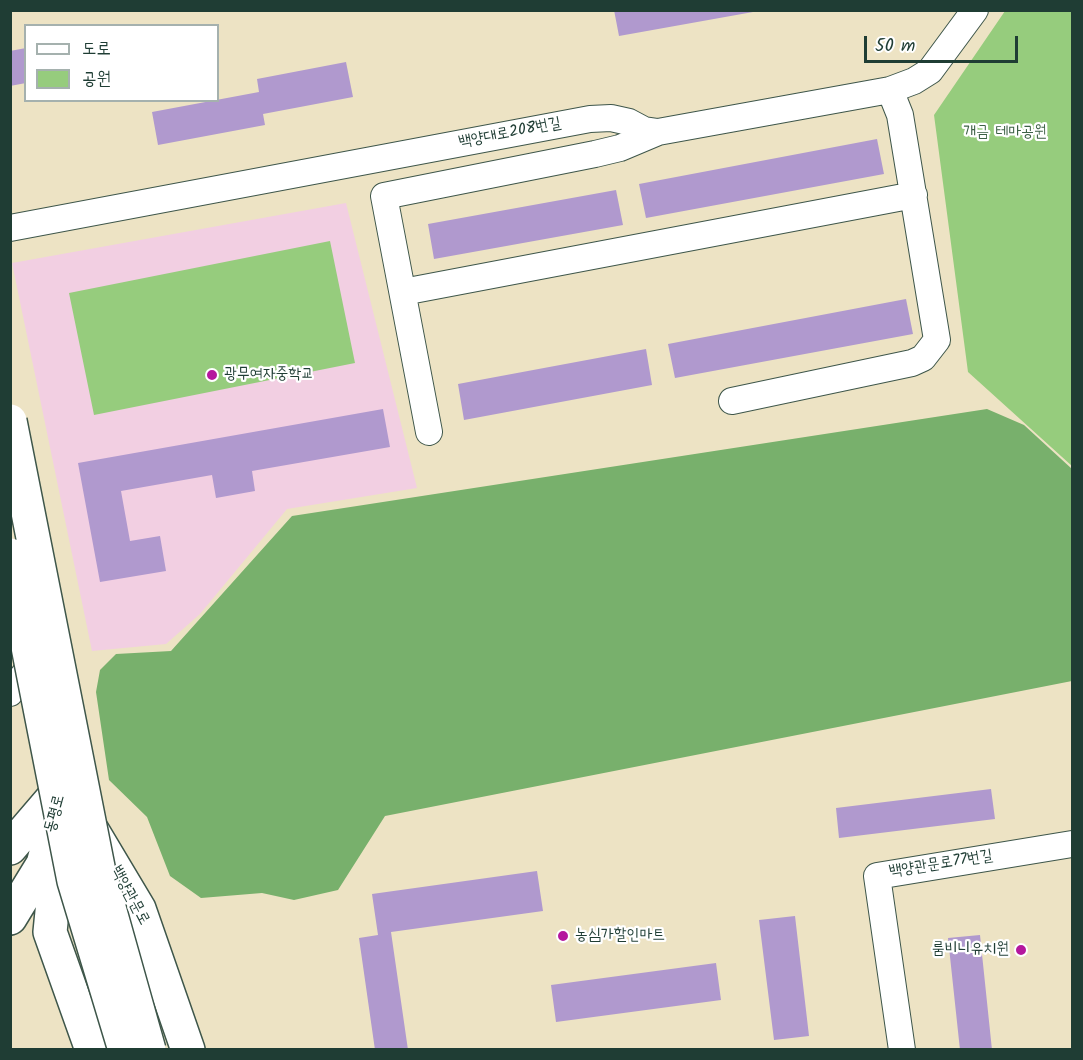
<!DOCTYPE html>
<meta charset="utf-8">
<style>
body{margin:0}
#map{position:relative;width:1083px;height:1060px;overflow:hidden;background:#ede3c4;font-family:Kalam,"Poor Story",sans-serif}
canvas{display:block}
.frame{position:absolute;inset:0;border:12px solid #1f3d34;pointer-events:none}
.legend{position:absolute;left:24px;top:24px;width:195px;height:78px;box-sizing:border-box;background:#fff;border:2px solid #a5b1ae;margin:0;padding:8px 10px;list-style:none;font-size:18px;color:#1f3d34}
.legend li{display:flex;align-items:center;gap:12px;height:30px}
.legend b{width:30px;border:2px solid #a5b1ae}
.scale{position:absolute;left:864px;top:36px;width:154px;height:27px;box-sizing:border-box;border:3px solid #1f3d34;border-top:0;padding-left:8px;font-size:18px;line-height:21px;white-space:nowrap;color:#1f3d34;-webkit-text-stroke:4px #fff;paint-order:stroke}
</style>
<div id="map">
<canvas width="1083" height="1060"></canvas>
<div class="frame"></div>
<ul class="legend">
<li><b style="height:8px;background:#fff"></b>도로</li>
<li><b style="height:16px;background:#96cc7d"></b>공원</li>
</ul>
<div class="scale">50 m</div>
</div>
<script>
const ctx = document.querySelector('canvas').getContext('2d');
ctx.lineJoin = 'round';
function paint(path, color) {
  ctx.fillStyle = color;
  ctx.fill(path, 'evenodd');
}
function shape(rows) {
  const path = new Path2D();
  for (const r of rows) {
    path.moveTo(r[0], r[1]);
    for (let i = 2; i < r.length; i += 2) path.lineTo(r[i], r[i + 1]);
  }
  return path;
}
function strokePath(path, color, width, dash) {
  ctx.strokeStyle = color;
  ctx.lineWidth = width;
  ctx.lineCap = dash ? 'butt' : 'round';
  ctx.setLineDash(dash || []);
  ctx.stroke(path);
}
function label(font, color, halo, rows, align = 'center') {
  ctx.font = font + ' Kalam,"Poor Story",sans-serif';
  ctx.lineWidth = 4.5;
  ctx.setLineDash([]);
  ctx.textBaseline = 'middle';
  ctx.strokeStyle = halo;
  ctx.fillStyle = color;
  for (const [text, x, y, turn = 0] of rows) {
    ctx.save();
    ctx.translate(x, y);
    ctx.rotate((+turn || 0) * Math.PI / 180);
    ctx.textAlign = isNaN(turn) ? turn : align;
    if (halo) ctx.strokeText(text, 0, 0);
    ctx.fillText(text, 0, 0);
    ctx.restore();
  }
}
paint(shape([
 [346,203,417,488,287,509,200,614,166,644,92,651,12,263]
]), '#f2cfe2');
paint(shape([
 [1005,11,1072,11,1072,466,968,372,934,115],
 [330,241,355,363,94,415,69,293]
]), '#96cc7d');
paint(shape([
 [987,409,1024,425,1072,469,1072,681,385,816,338,890,294,900,262,893,201,898,170,876,147,817,109,780,96,692,100,670,116,654,171,651,292,516]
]), '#78b06c');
paint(shape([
 [614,10,753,10,753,12,619,36],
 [26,48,26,83,10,86,10,51],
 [346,62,353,97,263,114,265,125,158,145,152,112,259,92,257,79],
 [877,139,884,174,646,218,639,184],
 [616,190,623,225,434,259,428,224],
 [906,299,913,334,675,378,668,344],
 [646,349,652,385,464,420,458,384],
 [383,409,390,447,252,471,255,491,216,498,212,475,121,491,130,541,160,536,166,571,100,582,78,463],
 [991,789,995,819,839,838,836,808],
 [537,871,543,911,391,932,408,1050,375,1050,359,938,378,935,372,894],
 [795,916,809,1036,774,1040,759,920],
 [980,935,992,1050,960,1050,948,938],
 [716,963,721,1000,556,1022,551,985]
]), '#b099ce');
const minor = shape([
 [10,228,590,119,611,118,629,122,644,130,658,132,890,90,914,81,930,71,975,10],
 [403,292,914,195],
 [732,401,912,363,923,358,937,340,900,115,890,90],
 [429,432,384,196,595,154,620,148,658,132],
 [10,693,38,656],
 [902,1050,877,876,1072,844]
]);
const major = shape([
 [60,831,50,932,92,1050],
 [93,832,139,909,188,1050],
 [10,848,64,785],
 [10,918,43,864,49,842]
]);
strokePath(minor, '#3e564a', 28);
strokePath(major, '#3e564a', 36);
strokePath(minor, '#fff', 26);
strokePath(major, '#fff', 33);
const highwayBridge = shape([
 [10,421,99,872,149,1050],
 [10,555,74,881,125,1050]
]);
strokePath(highwayBridge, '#3e564a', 36, []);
strokePath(highwayBridge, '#fff', 33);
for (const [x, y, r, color] of [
 [212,375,6,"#b5179e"],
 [563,936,6,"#b5179e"],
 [1021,950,6,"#b5179e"]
]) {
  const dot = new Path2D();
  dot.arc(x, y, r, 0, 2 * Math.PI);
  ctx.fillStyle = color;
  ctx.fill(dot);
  strokePath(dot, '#fff', 2);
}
label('16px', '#3d6146', '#fff', [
 ["개금 테마공원",1005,133]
]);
label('16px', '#1f3d34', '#fff', [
 ["백양대로208번길",510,134,-11],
 ["동평로",56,814,-75],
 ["백양관문로77번길",941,865,-9],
 ["백양관문로",129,896,62]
]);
label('16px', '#1f3d34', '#fff', [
 ["광무여자중학교",224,375],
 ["농심가할인마트",575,936],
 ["룸비니유치원",1009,950,"right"]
], 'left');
</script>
